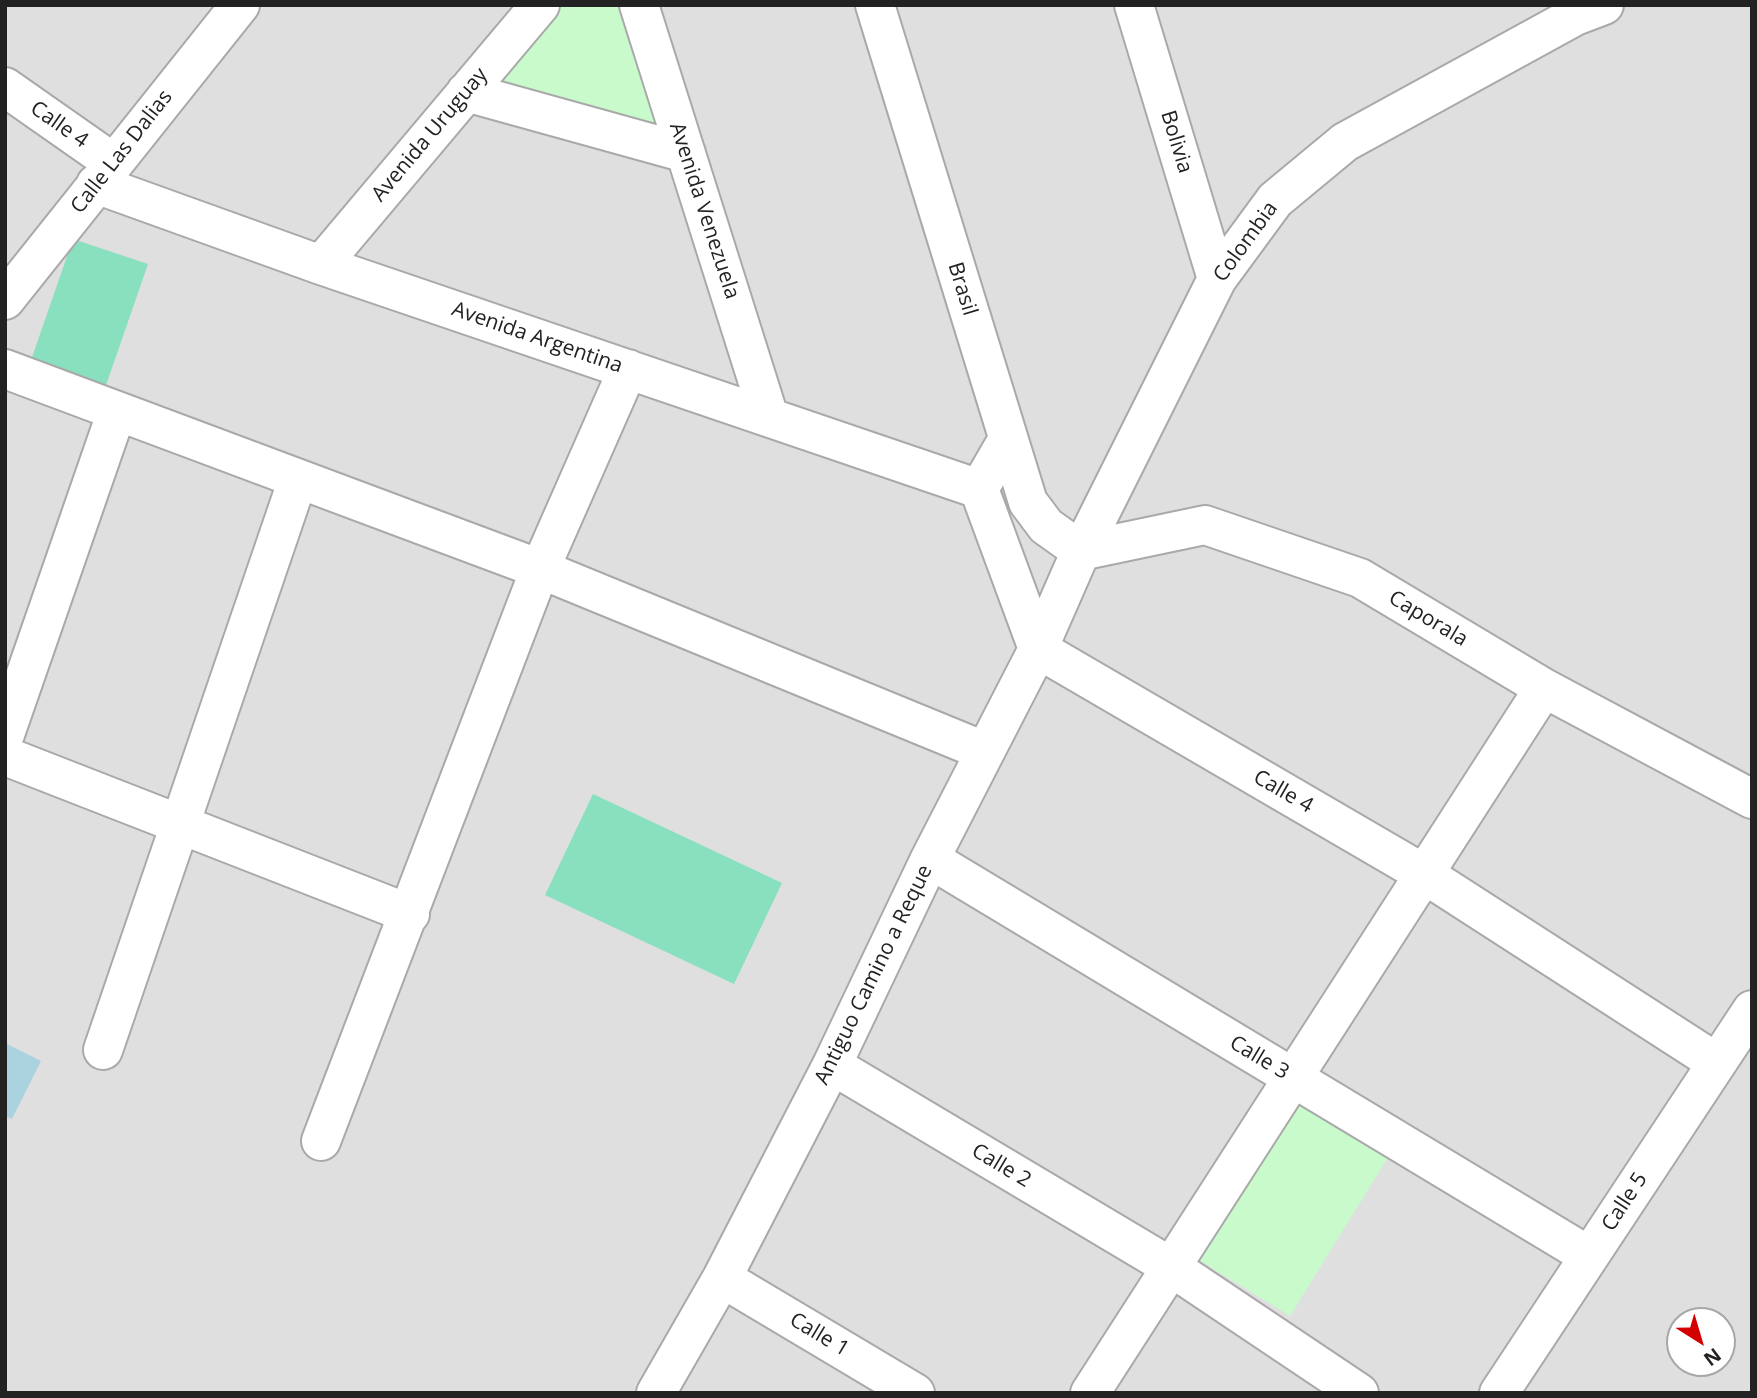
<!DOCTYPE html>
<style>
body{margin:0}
#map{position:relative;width:1757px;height:1398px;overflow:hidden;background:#f2efe9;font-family:"Open Sans",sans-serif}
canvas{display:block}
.frame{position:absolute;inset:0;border:7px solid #222;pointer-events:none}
.north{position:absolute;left:1666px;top:1307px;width:70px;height:70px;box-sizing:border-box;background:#fff;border:2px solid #a7a7a7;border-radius:50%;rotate:143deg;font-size:19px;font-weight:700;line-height:28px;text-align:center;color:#222}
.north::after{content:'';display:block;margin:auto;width:24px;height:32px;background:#d40000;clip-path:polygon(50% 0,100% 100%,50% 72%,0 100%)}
</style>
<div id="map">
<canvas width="1757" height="1398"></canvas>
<div class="frame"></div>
<div class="north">N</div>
</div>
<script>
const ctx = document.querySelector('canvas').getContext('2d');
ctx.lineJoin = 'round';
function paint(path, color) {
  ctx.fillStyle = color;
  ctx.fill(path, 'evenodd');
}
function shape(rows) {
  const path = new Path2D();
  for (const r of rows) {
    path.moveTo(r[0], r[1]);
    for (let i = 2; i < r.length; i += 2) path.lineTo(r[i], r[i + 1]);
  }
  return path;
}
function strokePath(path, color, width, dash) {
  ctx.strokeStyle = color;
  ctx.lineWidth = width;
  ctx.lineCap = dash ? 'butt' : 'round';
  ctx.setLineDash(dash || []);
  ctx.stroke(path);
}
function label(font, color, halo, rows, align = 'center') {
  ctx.font = font + ' "Open Sans",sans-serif';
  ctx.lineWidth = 5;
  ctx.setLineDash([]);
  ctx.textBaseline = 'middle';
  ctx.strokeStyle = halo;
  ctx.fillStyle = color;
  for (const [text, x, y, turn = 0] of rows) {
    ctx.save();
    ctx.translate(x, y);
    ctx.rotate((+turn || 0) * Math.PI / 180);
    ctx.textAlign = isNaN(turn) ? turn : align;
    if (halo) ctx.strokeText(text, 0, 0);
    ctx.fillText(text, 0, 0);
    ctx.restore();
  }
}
paint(shape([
 [5,5,1752,5,1752,1393,5,1393],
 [1680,1321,1722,1321,1722,1363,1680,1363]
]), '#e0dfdf');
paint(shape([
 [554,5,627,5,669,135,484,87],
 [1293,1097,1389,1156,1290,1316,1194,1257]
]), '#c8facc');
paint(shape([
 [73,239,148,264,105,388,30,363],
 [593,794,782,883,734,984,545,895]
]), '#88e0be');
paint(shape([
 [5,1043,41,1061,12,1119,5,1116]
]), '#aad3df');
const minor = shape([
 [639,5,769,417],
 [875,5,1028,502,1046,526,1081,551],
 [1134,5,1217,279],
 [5,87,112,162],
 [466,92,686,153],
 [96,184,321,265,979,489],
 [321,265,540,5],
 [5,300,240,5],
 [5,369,540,569,984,751],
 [1008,439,979,489,1038,649,1424,874,1717,1063],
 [1081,551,1205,525,1360,578,1544,688,1752,799],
 [5,734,117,411],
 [5,756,410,914],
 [930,859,1589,1256],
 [103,1050,298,479],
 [832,1065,1171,1267,1359,1393],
 [321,1141,540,569,628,369],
 [722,1278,915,1393],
 [656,1393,722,1278,832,1065,930,859,1038,649,1081,551,1217,279,1275,200,1345,142,1575,16,1604,5],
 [1090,1393,1544,688],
 [1499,1393,1752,1010]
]);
strokePath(minor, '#a9a9a9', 42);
strokePath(minor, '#fff', 38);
label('21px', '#222', '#fff', [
 ["Calle 4",59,125,35],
 ["Avenida Uruguay",430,135,-50],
 ["Bolivia",1176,142,73],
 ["Calle Las Dalias",122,152,-52],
 ["Avenida Venezuela",704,211,72],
 ["Colombia",1246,242,-54],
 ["Brasil",962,289,73],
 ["Avenida Argentina",537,338,19],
 ["Caporala",1428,619,31],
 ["Calle 4",1283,792,30],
 ["Antiguo Camino a Reque",874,975,-64],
 ["Calle 3",1259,1058,31],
 ["Calle 2",1001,1166,31],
 ["Calle 5",1625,1202,-57],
 ["Calle 1",819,1335,31]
]);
</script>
